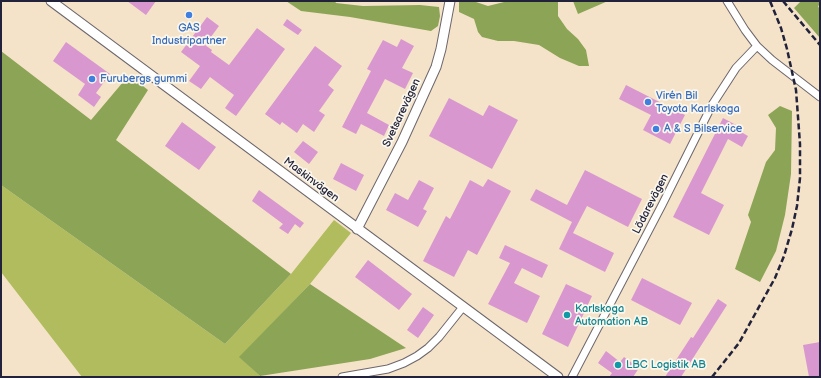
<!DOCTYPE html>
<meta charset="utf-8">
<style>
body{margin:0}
#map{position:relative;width:821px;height:378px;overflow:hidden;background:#f4e3c8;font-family:"Balsamiq Sans",sans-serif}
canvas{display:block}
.frame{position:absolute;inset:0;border:2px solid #22223b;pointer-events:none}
</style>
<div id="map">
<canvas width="821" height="378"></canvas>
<div class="frame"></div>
</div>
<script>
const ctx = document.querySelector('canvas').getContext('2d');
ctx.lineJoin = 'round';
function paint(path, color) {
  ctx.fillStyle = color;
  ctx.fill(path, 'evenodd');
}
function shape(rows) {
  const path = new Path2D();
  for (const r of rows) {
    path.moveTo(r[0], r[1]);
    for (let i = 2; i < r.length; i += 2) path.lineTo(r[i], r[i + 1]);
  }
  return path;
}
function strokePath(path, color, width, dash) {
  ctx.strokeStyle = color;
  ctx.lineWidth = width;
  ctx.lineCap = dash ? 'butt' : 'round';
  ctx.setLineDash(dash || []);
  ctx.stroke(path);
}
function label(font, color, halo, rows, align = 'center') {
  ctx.font = font + ' "Balsamiq Sans",sans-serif';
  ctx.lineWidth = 3.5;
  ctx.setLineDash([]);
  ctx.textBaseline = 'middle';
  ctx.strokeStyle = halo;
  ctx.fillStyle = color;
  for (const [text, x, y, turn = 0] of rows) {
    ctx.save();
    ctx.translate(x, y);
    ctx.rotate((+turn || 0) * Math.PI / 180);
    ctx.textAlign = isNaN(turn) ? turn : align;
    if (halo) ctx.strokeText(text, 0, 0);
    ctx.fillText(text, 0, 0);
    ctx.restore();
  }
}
paint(shape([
 [1,185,225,344,291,274,334,220,351,233,310,284,240,357,260,376,82,377,1,272]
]), '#b0bc5e');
paint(shape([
 [286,1,335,1,336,3,363,6,420,5,439,7,440,16,438,26,431,31,350,17,301,11],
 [459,1,473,1,488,6,508,1,558,1,558,16,567,29,578,39,586,50,589,66,579,66,560,58,539,45,514,41,498,41,482,37,478,32,474,19,459,12],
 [573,1,608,1,578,14],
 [801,1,820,1,820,5,818,6,820,10,820,38,794,8],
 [1,51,91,120,129,75,148,90,116,140,291,274,225,344,1,185],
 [780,106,792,111,791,174,785,215,776,251,760,282,735,269,751,222,748,215,766,162,775,150,776,128,768,115],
 [310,284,406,348,370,359,260,376,239,357]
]), '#8ca455');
paint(shape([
 [127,1,156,1,146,15],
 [207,17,219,26,205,45,212,50,211,52,229,65,257,28,285,49,236,116,225,108,234,95,210,77,201,89,189,81,200,66,181,52],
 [287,19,302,30,298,35,283,25],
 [401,39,414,46,402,68,413,73,405,89,385,79,367,113,389,125,384,136,361,124,356,134,342,127,371,71,367,69,383,40,397,47],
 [66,42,110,74,96,93,101,97,94,107,78,95,85,84,53,61],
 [315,46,342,66,328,85,334,90,319,111,325,115,314,132,303,124,297,133,282,122,280,125,265,114],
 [626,85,685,115,670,144,643,130,651,115,619,99],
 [449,98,483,116,489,105,518,120,492,169,429,136],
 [723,118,736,125,734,128,748,136,742,147,728,139,701,193,724,205,709,235,673,217],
 [182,122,216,147,199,170,165,146],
 [303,141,318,152,309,164,294,152],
 [341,163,364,175,356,191,333,179],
 [585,170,642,199,628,227,587,206,573,233,614,253,605,272,559,249,572,222,530,200,536,189,567,205],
 [488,179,511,191,477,255,468,250,454,277,423,261,446,216,450,219,470,180,483,187],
 [419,180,434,188,423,209,427,211,418,227,386,210,395,193,408,200],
 [259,190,304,223,300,228,295,224,288,234,279,228,283,224,252,201],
 [505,245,548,265,542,278,522,268,514,283,540,296,527,323,488,304,510,263,499,258],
 [368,260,412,294,399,310,355,277],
 [642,278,692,303,680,325,631,300],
 [566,284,592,296,568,347,542,334],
 [718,299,727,305,681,377,665,377,691,337,693,338],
 [423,307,434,315,418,338,407,330],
 [820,342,820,377,809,377,803,345],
 [606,351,620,362,624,357,639,368,633,377,609,377,612,373,598,363]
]), '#d997cf');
const minor = shape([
 [727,1,745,30,757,46,772,60,820,97],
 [342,377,388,369,404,363,417,356,428,348,439,337,463,307],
 [572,377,662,205,712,105,736,68,757,46]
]);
const tertiary = shape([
 [51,1,558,377],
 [357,229,402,142,436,67,441,49,450,1]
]);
strokePath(minor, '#6c666c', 9);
strokePath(tertiary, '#6c666c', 11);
strokePath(minor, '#fff', 7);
strokePath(tertiary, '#fff', 9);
strokePath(shape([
 [783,1,820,45],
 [712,377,739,343,775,278,784,256,792,229,797,206,800,178,800,144,796,90,787,49,781,28,770,1]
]), '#22223b', 2.5, [6, 3]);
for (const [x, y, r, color] of [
 [189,15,4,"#3f7fe0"],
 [92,79,4,"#3f7fe0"],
 [648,102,4,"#3f7fe0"],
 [656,129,4,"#3f7fe0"],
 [567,315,4,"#0f9aa8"],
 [618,365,4,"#0f9aa8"]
]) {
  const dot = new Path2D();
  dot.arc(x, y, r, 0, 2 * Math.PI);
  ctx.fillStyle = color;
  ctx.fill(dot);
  strokePath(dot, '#fbf7ec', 1.5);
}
label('11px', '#366cbe', '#fbf7ec', [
 ["GAS",189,28,"center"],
 ["Industripartner",189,41,"center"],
 ["Furubergs gummi",100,79],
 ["Virén Bil",656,96],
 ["Toyota Karlskoga",656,109],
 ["A & S Bilservice",664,129]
], 'left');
label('11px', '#22223b', '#fbf7ec', [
 ["Svetsarevägen",402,113,-65],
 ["Maskinvägen",311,180,37],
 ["Lödarevägen",651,204,-63]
]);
label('11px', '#0d838f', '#fbf7ec', [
 ["Karlskoga",575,309],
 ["Automation AB",575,322],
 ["LBC Logistik AB",626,365]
], 'left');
</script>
